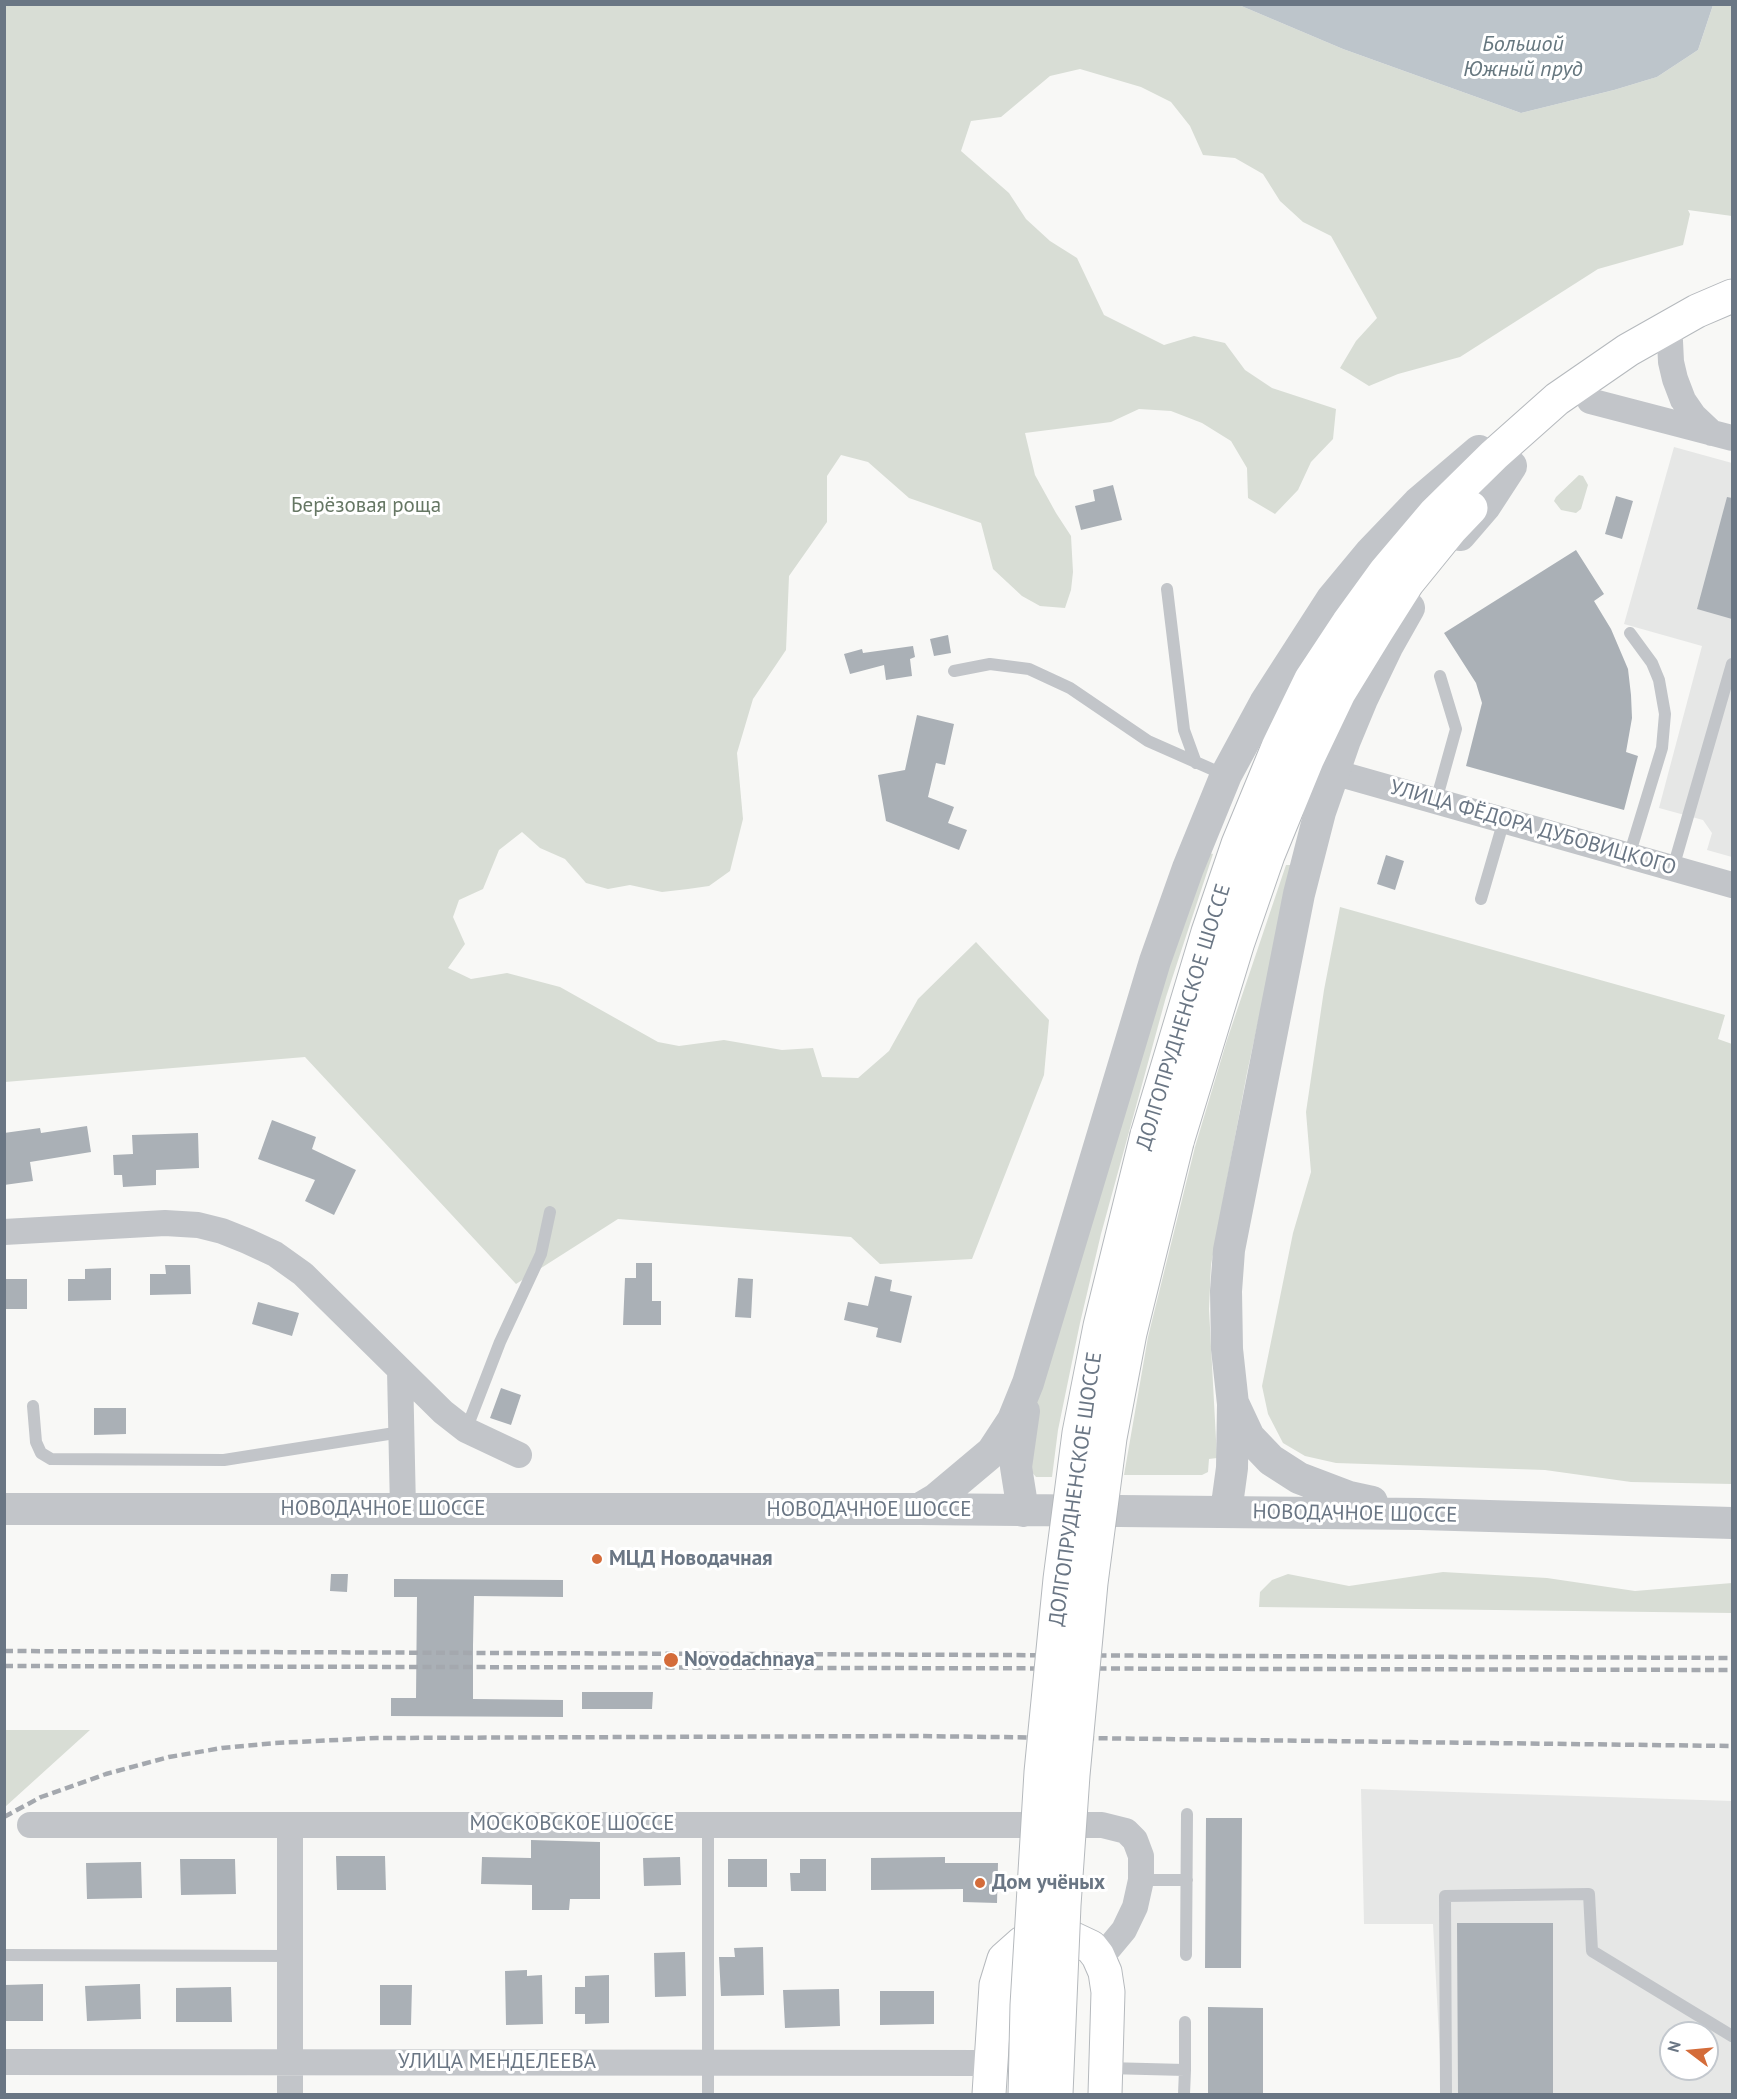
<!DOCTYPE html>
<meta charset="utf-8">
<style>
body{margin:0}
#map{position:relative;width:1737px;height:2099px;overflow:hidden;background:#f8f8f6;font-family:"PT Sans",sans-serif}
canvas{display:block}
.frame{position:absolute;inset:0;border:6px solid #6a7684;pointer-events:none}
.north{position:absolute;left:1659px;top:2021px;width:60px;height:60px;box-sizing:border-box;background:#fff;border:2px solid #c3c8ce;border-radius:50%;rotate:286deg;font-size:16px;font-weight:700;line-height:24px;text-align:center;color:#6a7684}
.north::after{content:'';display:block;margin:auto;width:21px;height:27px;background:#d46c3a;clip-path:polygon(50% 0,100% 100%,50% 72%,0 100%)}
</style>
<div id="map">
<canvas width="1737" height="2099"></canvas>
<div class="frame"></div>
<div class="north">N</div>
</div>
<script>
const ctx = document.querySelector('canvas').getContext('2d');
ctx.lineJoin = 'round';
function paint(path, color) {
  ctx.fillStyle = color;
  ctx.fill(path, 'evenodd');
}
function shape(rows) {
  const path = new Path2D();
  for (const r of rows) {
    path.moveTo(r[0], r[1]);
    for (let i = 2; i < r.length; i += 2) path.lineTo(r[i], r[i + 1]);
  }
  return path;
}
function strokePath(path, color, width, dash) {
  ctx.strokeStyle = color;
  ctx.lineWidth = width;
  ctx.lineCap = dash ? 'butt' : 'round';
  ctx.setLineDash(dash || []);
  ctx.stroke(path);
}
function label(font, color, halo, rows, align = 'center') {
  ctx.font = font + ' "PT Sans",sans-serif';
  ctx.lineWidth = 6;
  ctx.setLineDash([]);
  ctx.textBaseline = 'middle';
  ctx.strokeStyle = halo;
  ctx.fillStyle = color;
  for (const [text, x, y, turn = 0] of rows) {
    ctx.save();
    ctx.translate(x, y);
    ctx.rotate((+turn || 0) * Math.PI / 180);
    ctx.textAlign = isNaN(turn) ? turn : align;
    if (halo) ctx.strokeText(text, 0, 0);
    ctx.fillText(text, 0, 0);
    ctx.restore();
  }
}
paint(shape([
 [1674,447,1732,463,1732,857,1707,850,1712,833,1703,820,1659,808,1702,646,1624,624],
 [1361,1789,1732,1801,1732,2094,1442,2094,1433,1924,1364,1924],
 [1671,2033,1707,2033,1707,2069,1671,2069]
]), '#e6e7e6');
paint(shape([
 [5,5,1239,5,1343,49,1521,113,1614,90,1657,77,1698,50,1713,5,1732,5,1732,216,1688,210,1690,214,1683,245,1598,269,1460,357,1398,374,1369,386,1340,368,1356,341,1377,318,1331,236,1303,222,1280,201,1263,174,1235,158,1203,155,1190,126,1171,102,1141,87,1080,69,1050,76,1001,117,971,121,961,151,1009,193,1026,219,1050,241,1077,258,1104,315,1164,345,1194,336,1225,343,1245,370,1272,388,1336,409,1333,439,1311,462,1298,490,1275,514,1248,498,1247,468,1231,441,1202,423,1171,411,1139,409,1111,422,1025,433,1035,475,1056,513,1071,536,1073,572,1071,590,1065,608,1040,606,1022,596,993,569,981,523,909,498,868,462,841,455,827,476,827,522,789,576,786,650,753,699,737,753,743,819,730,871,709,886,688,889,662,892,630,885,608,889,586,883,565,859,540,848,522,832,499,850,483,889,459,900,453,917,465,944,448,968,471,979,507,973,560,987,658,1042,679,1046,724,1040,782,1050,813,1048,822,1077,858,1078,889,1051,918,999,976,942,1049,1020,1044,1075,972,1259,880,1264,851,1237,618,1219,516,1284,305,1057,5,1082],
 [1579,475,1583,476,1588,485,1581,509,1576,513,1561,510,1554,501,1556,497],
 [1206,852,1213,854,1166,997,1101,1234,1080,1323,1058,1430,1052,1477,1036,1477,1030,1470,1040,1371,1080,1239],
 [1286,865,1292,865,1247,1073,1211,1265,1209,1309,1217,1458,1209,1459,1208,1472,1202,1475,1124,1475,1148,1337,1195,1147,1227,1040],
 [1340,907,1725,1015,1718,1039,1732,1044,1732,1484,1631,1482,1545,1470,1336,1463,1305,1456,1283,1443,1268,1414,1262,1386,1293,1233,1311,1172,1306,1112,1324,990],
 [1443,1572,1547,1578,1635,1591,1732,1583,1732,1613,1259,1607,1260,1592,1272,1580,1288,1574,1349,1586],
 [5,1730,90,1730,5,1807]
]), '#d8ddd5');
paint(shape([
 [1239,5,1713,5,1698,50,1657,77,1614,90,1521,113,1343,49]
]), '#bdc5cb');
paint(shape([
 [1113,485,1122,520,1081,530,1075,506,1095,501,1093,490],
 [1616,496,1633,501,1622,539,1605,534],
 [1727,497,1732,498,1732,619,1697,609],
 [1576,550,1604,594,1594,601,1611,629,1628,669,1631,695,1632,718,1626,752,1638,756,1624,810,1466,766,1482,703,1476,683,1444,633],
 [948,635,951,653,934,656,930,639],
 [913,646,915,657,910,659,912,676,886,680,884,665,850,674,844,654,862,649,863,653],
 [917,715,954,724,945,765,936,763,928,797,954,807,948,823,967,830,959,850,886,821,878,775,905,770],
 [1386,855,1404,861,1395,890,1377,884],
 [272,1120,316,1137,312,1149,356,1170,334,1215,305,1201,315,1180,258,1159],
 [87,1126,91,1152,30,1162,33,1181,4,1185,4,1133,40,1128,41,1133],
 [198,1133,199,1168,156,1170,156,1185,123,1187,122,1175,114,1175,113,1155,133,1154,132,1135],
 [636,1263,652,1263,652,1301,661,1301,661,1325,623,1325,625,1278,636,1278],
 [165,1265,190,1265,191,1294,150,1295,150,1274,166,1274],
 [111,1268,111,1300,68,1301,68,1279,85,1279,85,1269],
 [875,1276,892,1280,890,1291,912,1296,901,1343,876,1337,878,1328,844,1320,848,1302,868,1306],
 [738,1278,753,1279,751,1318,735,1317],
 [4,1279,27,1279,27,1309,4,1309],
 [258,1302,299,1313,292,1336,252,1324],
 [501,1388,521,1395,511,1425,490,1418],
 [94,1408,126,1408,126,1434,94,1435],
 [331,1574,348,1574,347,1592,330,1591],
 [394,1579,563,1580,563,1597,474,1596,473,1645,473,1699,563,1700,563,1717,391,1716,391,1698,416,1698,417,1597,394,1597],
 [582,1692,653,1692,652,1709,582,1709],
 [1206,1818,1242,1818,1241,1968,1205,1968],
 [531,1840,600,1842,600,1899,570,1899,569,1910,532,1910,532,1885,481,1884,482,1857,531,1858],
 [336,1856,385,1856,386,1890,337,1890],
 [680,1857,681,1885,644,1886,643,1858],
 [945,1857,945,1863,998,1863,997,1903,963,1902,963,1889,871,1890,871,1858],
 [180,1859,235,1859,236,1894,181,1895],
 [728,1859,767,1859,767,1887,728,1887],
 [800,1859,826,1859,826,1891,791,1891,790,1873,800,1873],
 [141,1862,142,1898,87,1899,86,1863],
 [1457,1923,1553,1923,1553,2094,1458,2094],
 [763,1947,764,1995,721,1996,719,1957,735,1957,734,1948],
 [685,1952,686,1996,655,1997,654,1953],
 [527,1970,527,1976,542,1975,543,2024,506,2025,505,1971],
 [609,1975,609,2023,585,2024,585,2014,575,2014,575,1987,585,1987,585,1976],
 [43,1984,43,2021,4,2021,4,1985],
 [140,1984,141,2019,87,2021,85,1986],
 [380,1985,412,1985,411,2025,380,2025],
 [231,1987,232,2022,176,2022,176,1988],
 [839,1989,840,2026,785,2028,783,1990],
 [880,1991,934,1991,934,2024,880,2025],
 [1208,2007,1263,2008,1263,2094,1208,2094]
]), '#aab0b6');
const secondary = shape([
 [1147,1135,1208,932,1238,844,1278,747,1311,679,1348,623,1385,572,1435,513,1494,455,1557,399,1628,350,1697,311,1732,296],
 [1177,1142,1238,942,1268,855,1307,760,1339,693,1377,631,1408,582,1451,529,1471,508],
 [989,2094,996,1985,1004,1959,1022,1943,1039,1937,1074,1939,1091,1947,1098,1956,1105,1972,1108,1992,1105,2094]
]);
strokePath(secondary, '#b5b9bd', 35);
strokePath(shape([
 [1167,589,1184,730,1196,763],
 [954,671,990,664,1029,669,1070,688,1148,741,1225,775],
 [1436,801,1456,729,1440,676],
 [1629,856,1662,748,1665,714,1659,680,1652,663,1630,633],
 [1673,868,1732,664],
 [1481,899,1504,820],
 [33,1406,36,1442,41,1453,51,1459,224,1460,401,1432],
 [466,1430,500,1342,541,1254,550,1212],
 [1141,1880,1187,1880],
 [4,1955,290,1956],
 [1186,1955,1187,1814],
 [1107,2068,1185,2070,1185,2022],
 [708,2094,708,1824],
 [1184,2094,1185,2070],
 [1446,2094,1445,1896,1589,1894,1592,1951,1732,2036]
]), '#c2c5c9', 12);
strokePath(shape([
 [1670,341,1671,362,1675,379,1683,400,1694,416,1712,433],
 [1590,401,1732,438],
 [1333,772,1732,885],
 [4,1232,165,1223,198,1225,222,1231,247,1241,275,1254,303,1274,443,1412,466,1430,519,1455],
 [400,1370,403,1509],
 [30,1825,1102,1825,1126,1831,1135,1840,1141,1856,1141,1880,1135,1907,1124,1930,1109,1948,1098,1956],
 [290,1825,290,2094],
 [4,2062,990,2063]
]), '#c2c5c9', 26);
strokePath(shape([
 [1460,535,1485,506,1511,466],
 [1234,1405,1249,1437,1271,1460,1299,1478,1349,1497,1372,1502],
 [4,1509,919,1509,1420,1514,1732,1523],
 [919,1509,936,1499,992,1452,1013,1420,1028,1383,1155,961,1188,868,1226,775,1265,703,1332,599,1371,552,1418,503,1479,451],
 [1023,1511,1016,1467,1024,1411],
 [1226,1512,1232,1468,1233,1404,1227,1349,1226,1291,1229,1250,1299,894,1320,812,1345,740,1362,699,1387,647,1409,608]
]), '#c2c5c9', 32);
strokePath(secondary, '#fff', 33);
strokePath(shape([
 [4,1651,1732,1658],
 [4,1666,1732,1670],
 [4,1817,41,1797,106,1774,169,1757,222,1748,275,1743,377,1738,914,1736,1732,1746]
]), '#a4a8ae', 4.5, [9, 4.5]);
const secondaryBridge = shape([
 [1025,2094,1027,2005,1041,1772,1060,1579,1079,1433,1100,1326,1147,1135],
 [1056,2094,1064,1905,1073,1775,1091,1583,1110,1438,1130,1333,1177,1142]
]);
strokePath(secondaryBridge, '#b5b9bd', 35, []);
strokePath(secondaryBridge, '#fff', 33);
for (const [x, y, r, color] of [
 [597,1559,6,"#d46c3a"],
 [671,1660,8,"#d46c3a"],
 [980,1883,6,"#d46c3a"]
]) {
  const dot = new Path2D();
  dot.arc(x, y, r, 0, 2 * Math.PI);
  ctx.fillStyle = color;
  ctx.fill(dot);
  strokePath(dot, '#fff', 2);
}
label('21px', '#667764', '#fff', [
 ["Берёзовая роща",366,506]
]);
label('21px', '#6a7684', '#fff', [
 ["УЛИЦА ФЁДОРА ДУБОВИЦКОГО",1533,828,16],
 ["ДОЛГОПРУДНЕНСКОЕ ШОССЕ",1184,1017,-73],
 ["ДОЛГОПРУДНЕНСКОЕ ШОССЕ",1076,1489,-82],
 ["НОВОДАЧНОЕ ШОССЕ",383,1509],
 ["НОВОДАЧНОЕ ШОССЕ",869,1510],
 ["НОВОДАЧНОЕ ШОССЕ",1355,1514,1],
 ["МОСКОВСКОЕ ШОССЕ",572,1824],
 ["УЛИЦА МЕНДЕЛЕЕВА",497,2062]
]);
label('bold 21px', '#6a7684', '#fff', [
 ["МЦД Новодачная",609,1559],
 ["Novodachnaya",684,1660],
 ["Дом учёных",992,1883]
], 'left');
label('italic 22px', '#66777f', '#fff', [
 ["Большой",1523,45],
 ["Южный пруд",1523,70]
]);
</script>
